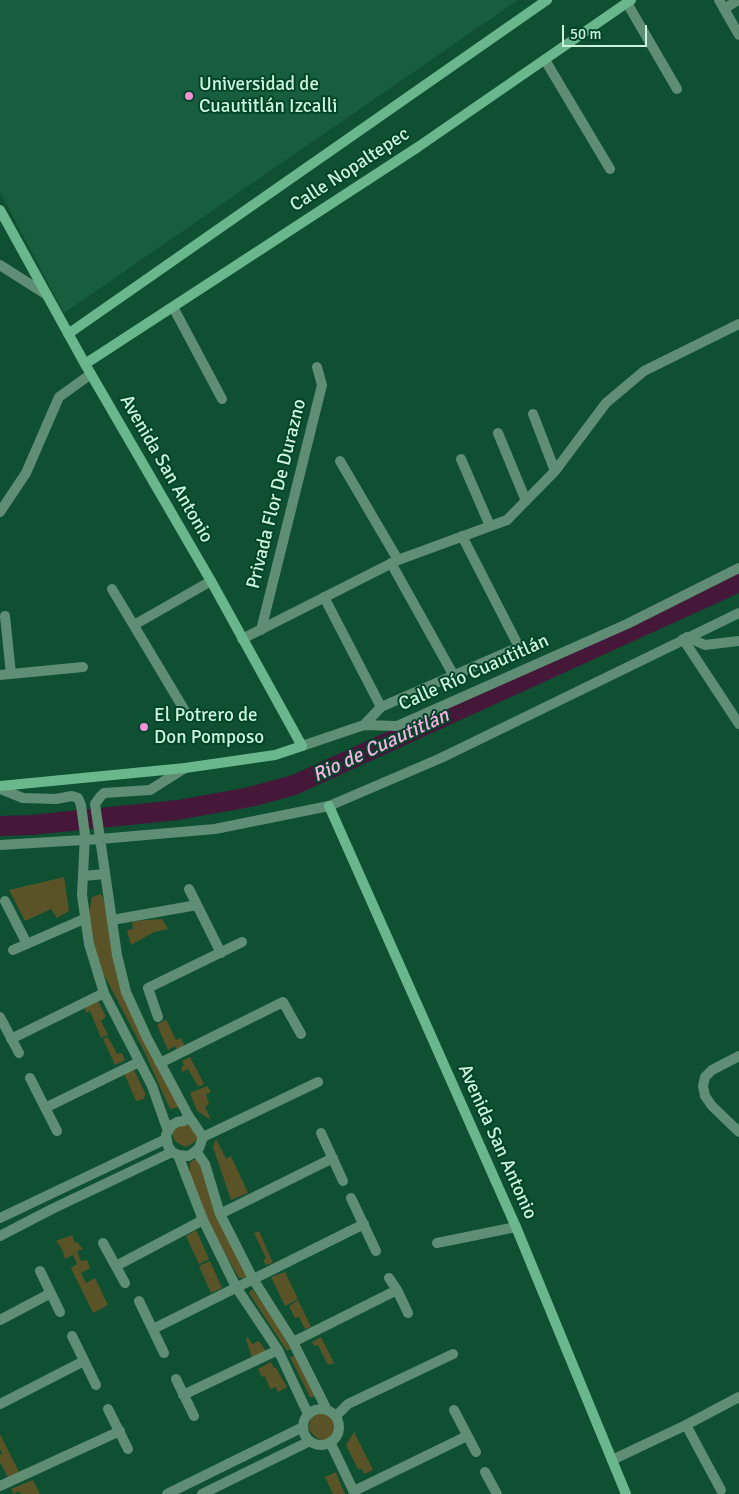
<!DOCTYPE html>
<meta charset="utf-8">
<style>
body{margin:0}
#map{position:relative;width:739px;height:1494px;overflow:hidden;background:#0f5033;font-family:Signika,sans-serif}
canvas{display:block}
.scale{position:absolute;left:562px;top:25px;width:85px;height:22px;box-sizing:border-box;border:2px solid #cdf3dc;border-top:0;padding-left:6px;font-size:15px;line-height:18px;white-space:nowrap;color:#cdf3dc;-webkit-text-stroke:4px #004529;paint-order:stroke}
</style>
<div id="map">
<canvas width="739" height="1494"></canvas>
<div class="scale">50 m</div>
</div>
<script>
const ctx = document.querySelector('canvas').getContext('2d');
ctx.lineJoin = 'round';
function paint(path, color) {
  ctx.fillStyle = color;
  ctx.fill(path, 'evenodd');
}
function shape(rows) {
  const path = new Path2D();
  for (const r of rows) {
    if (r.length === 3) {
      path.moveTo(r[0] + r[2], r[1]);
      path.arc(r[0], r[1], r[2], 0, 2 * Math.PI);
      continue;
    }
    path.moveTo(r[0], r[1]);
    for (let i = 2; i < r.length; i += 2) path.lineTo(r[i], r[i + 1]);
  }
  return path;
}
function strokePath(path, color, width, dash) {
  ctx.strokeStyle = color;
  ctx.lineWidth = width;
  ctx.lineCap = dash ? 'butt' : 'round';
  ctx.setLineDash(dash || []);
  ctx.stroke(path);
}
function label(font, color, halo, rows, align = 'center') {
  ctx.font = font + ' Signika,sans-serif';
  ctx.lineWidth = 4;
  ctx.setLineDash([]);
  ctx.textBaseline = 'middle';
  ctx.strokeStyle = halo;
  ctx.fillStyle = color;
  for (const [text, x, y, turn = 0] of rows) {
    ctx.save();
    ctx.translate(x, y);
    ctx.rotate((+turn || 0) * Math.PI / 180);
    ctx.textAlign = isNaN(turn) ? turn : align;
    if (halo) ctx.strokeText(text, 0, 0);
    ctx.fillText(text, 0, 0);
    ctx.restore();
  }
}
paint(shape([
 [0,0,518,0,64,313,0,192]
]), '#165e3e');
paint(shape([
 [64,877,69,911,57,918,51,909,25,921,9,890],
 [101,894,104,901,122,982,181,1107,170,1109,143,1049,103,973,93,941,89,913,92,897],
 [162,919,168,929,154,932,131,945,127,930,133,929,132,921],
 [98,1001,106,1017,101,1021,108,1035,101,1038,90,1011,86,1013,84,1006],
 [166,1019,176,1040,181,1038,186,1049,178,1052,175,1046,168,1050,157,1025],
 [108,1037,117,1054,122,1053,125,1060,115,1065,103,1039],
 [190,1057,204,1084,201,1086,198,1086,188,1069,182,1072,182,1067,184,1065,182,1061],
 [133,1068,146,1095,144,1096,145,1098,138,1101,136,1101,124,1073],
 [207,1086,211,1092,206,1094,209,1104,205,1107,211,1120,197,1111,190,1093],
 [185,1122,195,1127,199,1137,192,1144,185,1147,176,1142,173,1137,173,1130],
 [216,1139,226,1159,231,1156,248,1193,231,1200,213,1147],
 [198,1158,247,1275,245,1278,239,1278,210,1226,190,1176,190,1162],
 [196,1230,209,1259,199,1264,186,1236],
 [259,1231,273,1263,266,1265,263,1260,266,1258,254,1233],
 [72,1235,75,1243,77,1242,83,1249,77,1251,81,1261,87,1260,90,1268,81,1273,86,1283,95,1278,108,1305,93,1313,71,1268,77,1264,73,1255,65,1259,62,1249,56,1241],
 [210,1261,222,1288,211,1293,199,1266],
 [285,1272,298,1299,285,1306,271,1277],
 [252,1289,271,1315,291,1349,287,1351,249,1293],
 [298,1300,311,1327,305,1329,299,1317,295,1318,289,1306],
 [248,1337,252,1344,259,1341,266,1351,252,1358,246,1339],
 [321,1337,334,1363,328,1365,318,1345,314,1346,312,1342],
 [295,1356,314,1393,314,1397,310,1397,290,1357],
 [271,1362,274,1368,276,1368,287,1387,278,1392,276,1387,270,1389,265,1376,262,1377,258,1369],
 [322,1412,331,1414,336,1423,338,1433,328,1443,317,1438,308,1429,311,1418],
 [354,1432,373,1470,364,1474,362,1469,358,1469,346,1445],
 [0,1434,20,1474,9,1480,0,1462,0,1455,2,1454,0,1449],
 [336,1472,340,1483,345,1494,333,1494,325,1477],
 [33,1480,40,1494,21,1494,19,1491,14,1494,11,1489]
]), '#5b5328');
strokePath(shape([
 [0,826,31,825,178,810,250,797,294,785,739,582]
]), '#451739', 20);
strokePath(shape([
 [719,0,739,35],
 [627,3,677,89],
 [724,9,738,0],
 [545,60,610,169],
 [0,265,47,295],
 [173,307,222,399],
 [533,414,555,471],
 [498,433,526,501],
 [461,459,490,526],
 [340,461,398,560],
 [0,512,26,473,59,397,91,374],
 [391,563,454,676],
 [112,589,185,711],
 [324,597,381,707,364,725],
 [5,616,11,674],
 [134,625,211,581],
 [261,630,322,385,317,367],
 [687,637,705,645,739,641],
 [242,639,398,560,507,520,555,471,606,403,644,371,739,324],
 [683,639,739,724],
 [0,675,83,667],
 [381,707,519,647,462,536],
 [302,746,364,725,397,726,627,624,739,568],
 [185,768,150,790,104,793,100,797,95,804,117,955,126,992,147,1038,188,1115],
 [0,789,23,798,56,799,72,796,78,798,81,805,85,835,82,895,89,944,104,993,152,1086,168,1131],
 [0,845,100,839,215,829,329,806,441,758,739,613],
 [83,876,105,874],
 [189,889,221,953],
 [5,901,27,944],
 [112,920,197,905],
 [13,950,84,919],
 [0,1017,19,1053],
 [158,1017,148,988,242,942],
 [11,1039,104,993],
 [739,1056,712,1070,705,1077,703,1086,705,1096,712,1106,739,1132],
 [160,1063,283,1002,301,1034],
 [30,1078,57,1131],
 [45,1108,139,1062],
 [188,1115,203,1137,199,1148,192,1154,188,1156,178,1155,172,1152,168,1146,166,1135,172,1125,177,1122,184,1121,188,1115],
 [321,1133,343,1181],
 [203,1137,318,1082],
 [196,1151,205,1164,220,1214,253,1279,293,1342,327,1410],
 [178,1155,203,1220,236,1287,278,1350,308,1414],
 [351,1198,376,1251],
 [220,1214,333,1158],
 [0,1218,166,1139],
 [0,1236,52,1209,172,1152],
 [103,1243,125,1283],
 [437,1243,516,1227],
 [116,1266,203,1220],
 [40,1271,60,1312],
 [389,1278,397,1290,408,1313],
 [139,1301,164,1353],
 [0,1320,51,1293],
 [153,1329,364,1224],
 [72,1336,96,1385],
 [293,1342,397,1290],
 [176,1379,194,1416],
 [183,1395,278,1350],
 [0,1404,84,1361],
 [108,1409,128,1449],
 [321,1427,18],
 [454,1410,476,1452],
 [336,1416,348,1404,453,1354],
 [686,1425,721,1490],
 [330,1442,355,1494],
 [612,1460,686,1425,739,1397],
 [485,1472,497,1494],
 [0,1486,120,1431],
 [354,1491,467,1436],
 [167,1494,303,1427],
 [202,1494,310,1441]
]), '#5f8e74', 10);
strokePath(shape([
 [0,210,85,364,211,581,302,746,275,755,185,768,0,786],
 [68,334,547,0],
 [85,364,418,147,631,0],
 [329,806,516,1227,626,1494]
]), '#6ab78e', 10);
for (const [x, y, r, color] of [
 [189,96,5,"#f391d6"],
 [144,727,5,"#f391d6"]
]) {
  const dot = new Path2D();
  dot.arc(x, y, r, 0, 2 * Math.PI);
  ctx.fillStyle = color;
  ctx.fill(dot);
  strokePath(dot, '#004529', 2);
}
label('19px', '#cdf3dc', '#004529', [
 ["Universidad de",199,85],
 ["Cuautitlán Izcalli",199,107],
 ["El Potrero de",154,716],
 ["Don Pomposo",154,738]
], 'left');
label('19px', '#cdf3dc', '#004529', [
 ["Calle Nopaltepec",350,170,-33],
 ["Avenida San Antonio",166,469,60],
 ["Privada Flor De Durazno",277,494,-76],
 ["Calle Río Cuautitlán",474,673,-24],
 ["Avenida San Antonio",497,1142,66]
]);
label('italic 20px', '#ffafe5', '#004529', [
 ["Rio de Cuautitlán",381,746,-25]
]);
</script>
